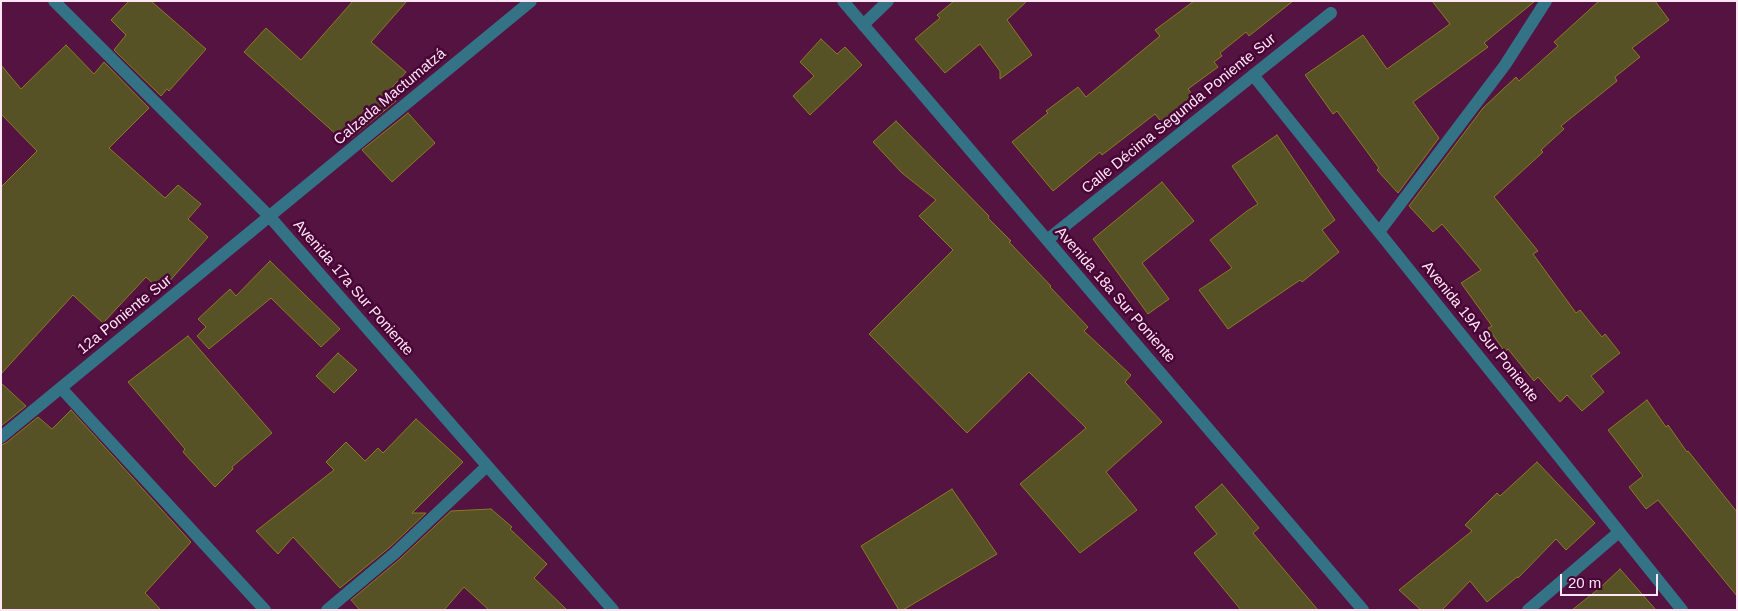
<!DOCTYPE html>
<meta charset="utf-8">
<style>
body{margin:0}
#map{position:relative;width:1738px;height:611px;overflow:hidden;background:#541341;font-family:Helvetica,sans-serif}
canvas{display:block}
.frame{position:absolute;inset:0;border:2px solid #ffe6f4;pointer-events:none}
.scale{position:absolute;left:1560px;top:574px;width:98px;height:22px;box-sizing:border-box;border:2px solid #ffe6f4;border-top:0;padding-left:6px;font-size:15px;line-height:18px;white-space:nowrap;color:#ffe6f4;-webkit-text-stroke:4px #480637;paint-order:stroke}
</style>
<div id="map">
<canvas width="1738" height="611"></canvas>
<div class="frame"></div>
<div class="scale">20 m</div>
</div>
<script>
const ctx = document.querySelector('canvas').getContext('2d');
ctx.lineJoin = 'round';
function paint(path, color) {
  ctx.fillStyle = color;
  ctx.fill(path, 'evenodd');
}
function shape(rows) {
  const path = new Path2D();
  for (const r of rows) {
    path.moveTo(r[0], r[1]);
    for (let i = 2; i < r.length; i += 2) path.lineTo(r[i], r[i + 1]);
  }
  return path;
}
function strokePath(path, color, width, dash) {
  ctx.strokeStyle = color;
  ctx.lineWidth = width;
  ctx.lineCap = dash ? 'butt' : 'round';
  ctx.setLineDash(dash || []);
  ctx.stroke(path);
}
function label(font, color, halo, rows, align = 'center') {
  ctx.font = font + ' Helvetica,sans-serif';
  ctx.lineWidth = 5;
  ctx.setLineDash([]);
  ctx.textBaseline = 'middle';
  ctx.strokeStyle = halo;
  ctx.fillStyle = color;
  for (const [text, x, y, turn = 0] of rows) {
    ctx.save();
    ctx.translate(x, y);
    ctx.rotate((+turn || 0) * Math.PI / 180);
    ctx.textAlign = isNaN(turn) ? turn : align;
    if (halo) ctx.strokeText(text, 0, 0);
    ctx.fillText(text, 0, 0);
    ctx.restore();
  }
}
const building = shape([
 [129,1,151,1,206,49,169,91,167,89,161,96,114,50,126,35,111,20,129,1],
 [353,1,407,1,371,42,406,72,388,92,396,101,351,138,343,130,338,136,244,52,266,28,301,60,353,1],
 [954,1,1027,1,1007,20,1032,55,1000,79,1000,71,980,44,945,73,915,39,940,18,937,15,954,1],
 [1194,1,1293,1,1249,36,1246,32,1220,53,1222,56,1214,62,1218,67,1188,89,1195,98,1163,124,1155,114,1102,155,1100,152,1053,191,1012,142,1048,113,1046,111,1078,87,1086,97,1160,36,1155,30,1194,1],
 [1432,1,1535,1,1484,43,1488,47,1413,102,1439,138,1398,193,1377,170,1379,168,1337,111,1333,114,1305,75,1363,35,1387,69,1450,24,1432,1],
 [1599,1,1655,1,1669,20,1632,48,1640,57,1615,77,1617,81,1561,126,1564,129,1541,150,1543,152,1494,197,1538,251,1533,254,1576,313,1580,310,1602,337,1605,334,1620,353,1591,376,1604,392,1582,411,1567,395,1560,402,1538,377,1534,381,1508,349,1505,352,1488,328,1492,326,1461,283,1481,270,1442,224,1433,232,1409,206,1483,108,1516,77,1519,81,1558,46,1554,42,1599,1],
 [821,39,837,54,845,47,862,65,810,115,793,96,814,76,800,62,821,39],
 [66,45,94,74,104,62,149,108,109,148,165,198,178,185,201,204,188,219,208,237,161,291,146,277,103,323,73,295,1,374,1,187,37,151,1,114,1,65,21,89,66,45],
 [408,113,435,143,392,182,362,150,408,113],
 [896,121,989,216,988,218,1011,241,1009,242,1051,286,1050,287,1088,327,1084,331,1131,375,1125,382,1162,422,1106,472,1137,510,1080,553,1020,484,1086,428,1029,372,967,433,869,334,953,250,919,216,936,200,902,173,873,142,896,121],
 [1277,135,1335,220,1322,230,1339,252,1302,282,1300,280,1228,329,1199,290,1232,268,1210,240,1247,211,1258,204,1232,166,1277,135],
 [1162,182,1194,221,1142,263,1169,299,1148,314,1093,239,1162,182],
 [270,261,340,329,321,347,271,298,209,349,197,336,206,327,198,319,230,289,236,296,270,261],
 [188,336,272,433,232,467,233,469,215,487,183,452,185,449,128,382,188,336],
 [338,353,357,370,334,393,316,376,338,353],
 [1,383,26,406,1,426,1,383],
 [1647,400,1666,427,1668,425,1687,452,1688,451,1737,512,1737,596,1658,500,1646,509,1629,487,1643,476,1608,430,1647,400],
 [71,410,191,542,145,593,161,610,1,610,1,445,6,443,38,417,52,429,71,410],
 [416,419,463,462,412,513,426,513,390,547,340,588,293,537,278,554,256,531,334,470,326,462,346,442,365,461,378,448,383,453,416,419],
 [1537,462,1595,523,1566,550,1556,539,1518,578,1517,577,1487,602,1470,581,1442,610,1421,610,1399,590,1472,531,1465,525,1497,493,1500,496,1537,462],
 [1222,484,1259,528,1253,533,1318,610,1241,610,1194,553,1217,534,1195,507,1222,484],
 [952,489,997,554,903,610,899,610,861,546,952,489],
 [491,509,512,527,510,529,547,564,534,578,567,610,489,610,464,587,444,610,360,610,351,600,400,559,451,511,491,509],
 [1620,569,1656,610,1572,610,1601,587,1620,569]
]);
paint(building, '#575126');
strokePath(building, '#897d20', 1);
strokePath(shape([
 [54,1,270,217,613,610],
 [843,1,1363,610],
 [863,25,888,1],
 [1253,75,1682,610],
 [1379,232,1505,65,1546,1],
 [1047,240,1331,13],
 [61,388,265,610],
 [1,437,531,1],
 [327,610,395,553,487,466],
 [1528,610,1619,532]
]), '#347286', 12);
label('15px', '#ffe6f4', '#480637', [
 ["Calzada Mactumatzá",390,97,-40],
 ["Calle Décima Segunda Poniente Sur",1179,114,-39],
 ["Avenida 17a Sur Poniente",353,288,49],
 ["Avenida 18a Sur Poniente",1115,295,49],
 ["12a Poniente Sur",125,315,-39],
 ["Avenida 19A Sur Poniente",1480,332,51]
]);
</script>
